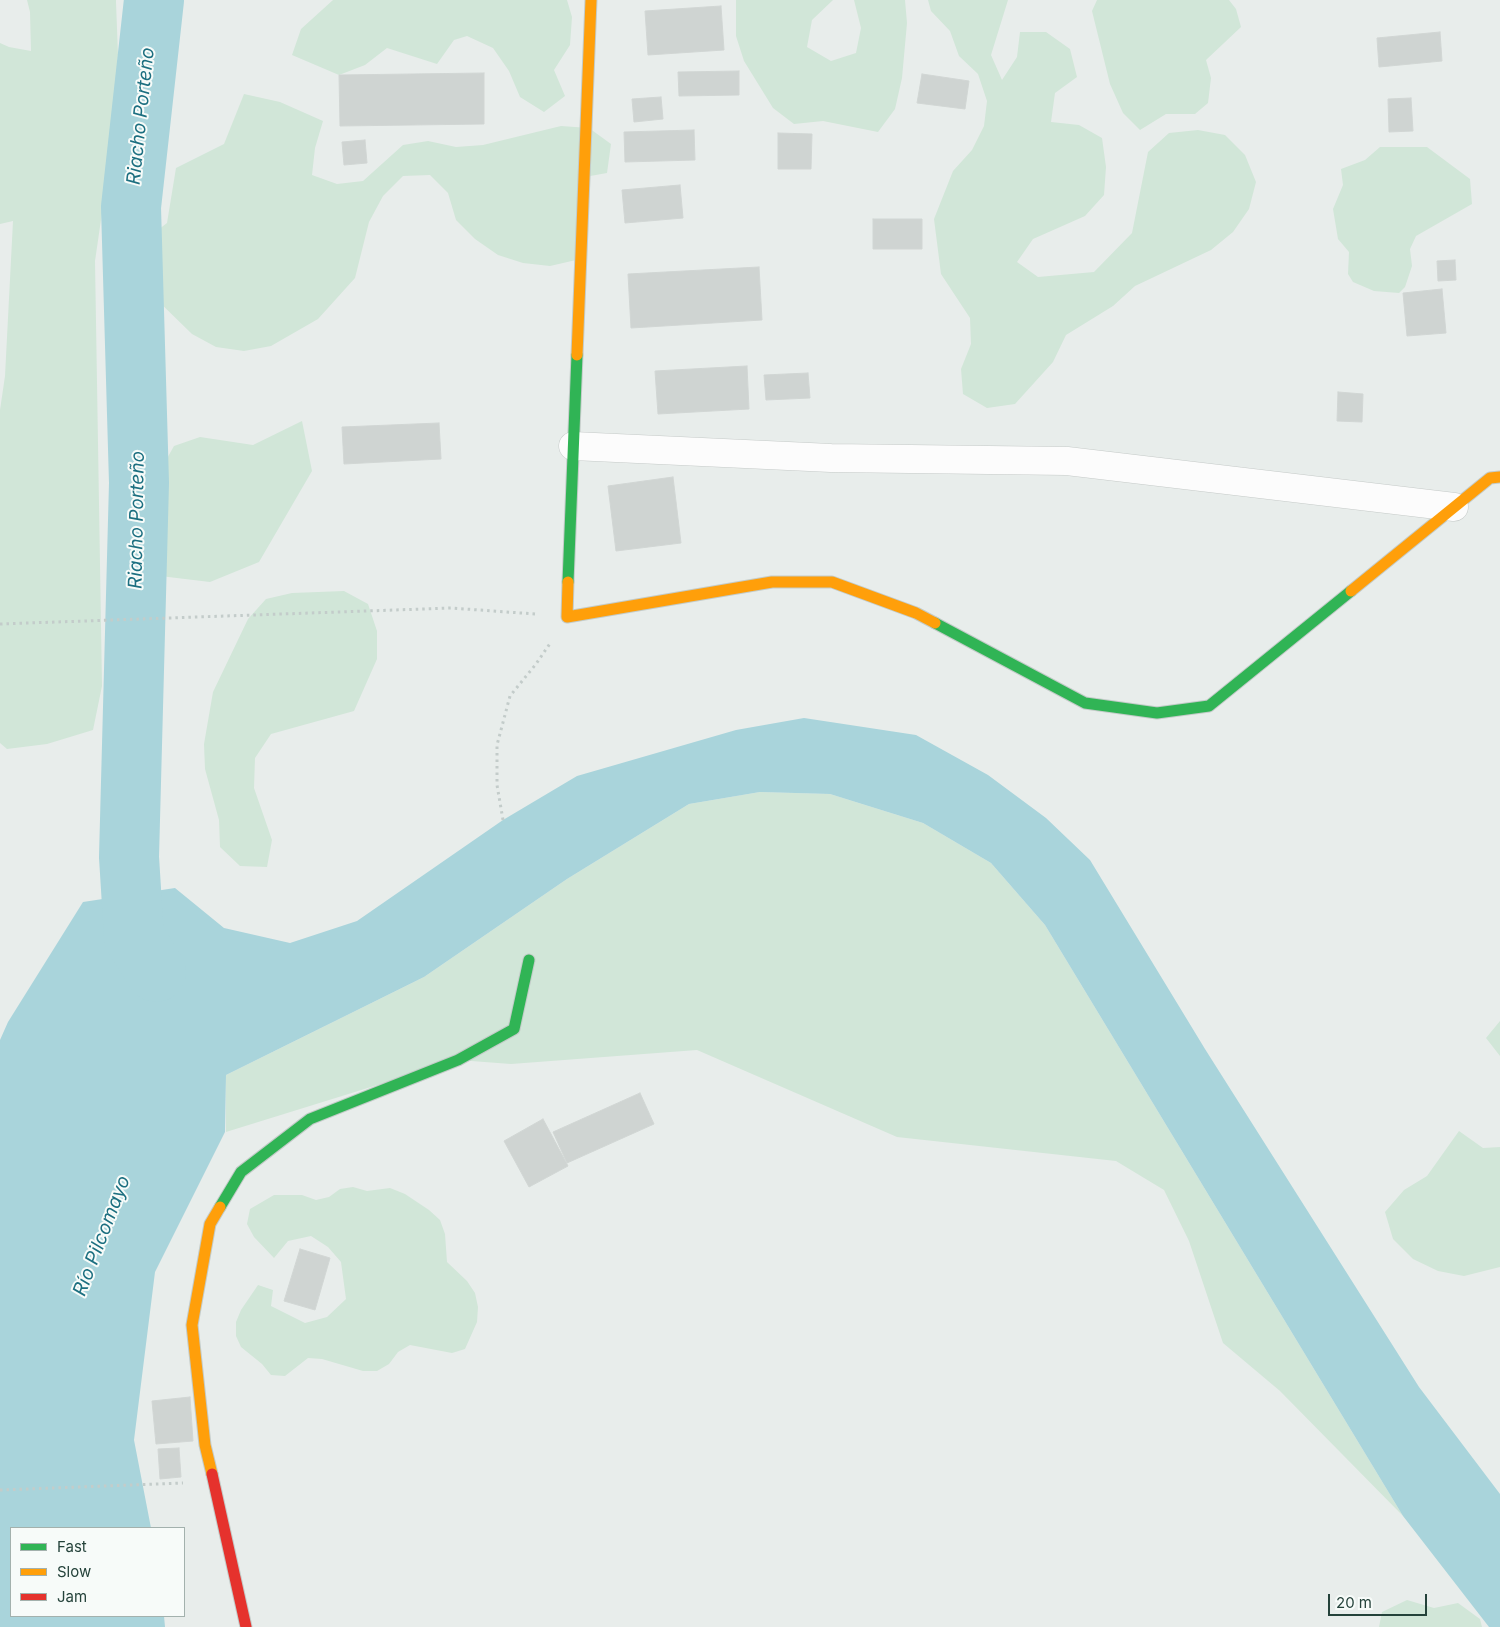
<!DOCTYPE html>
<meta charset="utf-8">
<style>
body{margin:0}
#map{position:relative;width:1500px;height:1627px;overflow:hidden;background:#e8edeb;font-family:Inter,sans-serif}
canvas{display:block}
.legend{position:absolute;left:10px;top:1527px;width:175px;height:90px;box-sizing:border-box;background:#f7fbf9;border:1px solid #a3b1ad;margin:0;padding:6px 9px;list-style:none;font-size:15px;color:#24423a}
.legend li{display:flex;align-items:center;gap:10px;height:25px}
.legend b{width:25px;border:1px solid #a3b1ad}
.scale{position:absolute;left:1328px;top:1594px;width:99px;height:22px;box-sizing:border-box;border:2px solid #24423a;border-top:0;padding-left:6px;font-size:15px;line-height:18px;white-space:nowrap;color:#24423a;-webkit-text-stroke:4px #f7fbf9;paint-order:stroke}
</style>
<div id="map">
<canvas width="1500" height="1627"></canvas>
<ul class="legend">
<li><b style="height:6px;background:#30b455"></b>Fast</li>
<li><b style="height:6px;background:#ff9f0a"></b>Slow</li>
<li><b style="height:6px;background:#e5322d"></b>Jam</li>
</ul>
<div class="scale">20 m</div>
</div>
<script>
const ctx = document.querySelector('canvas').getContext('2d');
ctx.lineJoin = 'round';
function paint(path, color) {
  ctx.fillStyle = color;
  ctx.fill(path, 'evenodd');
}
function shape(rows) {
  const path = new Path2D();
  for (const r of rows) {
    path.moveTo(r[0], r[1]);
    for (let i = 2; i < r.length; i += 2) path.lineTo(r[i], r[i + 1]);
  }
  return path;
}
function strokePath(path, color, width, dash) {
  ctx.strokeStyle = color;
  ctx.lineWidth = width;
  ctx.lineCap = dash ? 'butt' : 'round';
  ctx.setLineDash(dash || []);
  ctx.stroke(path);
}
function label(font, color, halo, rows, align = 'center') {
  ctx.font = font + ' Inter,sans-serif';
  ctx.lineWidth = 4;
  ctx.setLineDash([]);
  ctx.textBaseline = 'middle';
  ctx.strokeStyle = halo;
  ctx.fillStyle = color;
  for (const [text, x, y, turn = 0] of rows) {
    ctx.save();
    ctx.translate(x, y);
    ctx.rotate((+turn || 0) * Math.PI / 180);
    ctx.textAlign = isNaN(turn) ? turn : align;
    if (halo) ctx.strokeText(text, 0, 0);
    ctx.fillText(text, 0, 0);
    ctx.restore();
  }
}
paint(shape([
 [27,0,116,0,116,2,118,55,109,165,95,261,102,686,93,730,47,744,7,749,0,743,0,410,5,376,13,221,0,224,0,43,9,47,31,51,30,12],
 [333,0,567,0,572,17,570,45,554,70,565,96,544,112,520,97,509,71,493,48,467,36,454,40,437,64,387,48,365,65,339,75,292,55,301,29],
 [736,0,833,0,812,20,807,47,831,61,856,53,861,28,854,0,905,0,907,23,902,78,895,109,878,132,823,121,794,124,773,108,744,61,736,36],
 [928,0,1008,0,991,55,1002,80,1017,57,1020,32,1046,32,1070,49,1077,77,1055,93,1051,122,1079,125,1102,138,1106,167,1104,195,1085,216,1033,239,1017,262,1038,277,1094,272,1132,233,1148,152,1169,133,1198,130,1225,135,1245,155,1256,182,1249,209,1233,232,1211,250,1135,286,1113,306,1066,335,1053,362,1015,404,987,408,963,394,961,369,971,344,970,318,941,274,934,219,953,171,972,150,984,126,987,101,978,74,959,56,950,31,931,11],
 [1097,0,1229,0,1236,9,1241,27,1206,60,1211,78,1208,103,1195,114,1166,114,1140,130,1123,113,1110,84,1092,11],
 [244,94,280,102,323,121,315,148,312,175,337,184,363,181,403,145,428,141,456,147,483,145,561,126,589,128,611,144,607,173,579,178,576,260,550,266,523,263,498,255,475,239,456,220,448,193,430,175,403,176,383,196,369,222,355,278,318,319,271,346,244,351,216,347,192,334,153,296,138,271,145,240,167,223,176,168,224,144],
 [1380,147,1427,147,1470,179,1472,204,1416,236,1410,249,1412,266,1405,287,1399,293,1374,291,1353,282,1348,274,1349,252,1338,239,1333,209,1343,185,1341,169,1365,160],
 [302,421,312,471,259,562,210,582,160,576,147,494,174,446,200,437,253,445],
 [344,591,368,604,377,631,377,659,354,711,271,734,255,758,254,788,272,840,267,867,240,866,220,847,219,820,205,769,204,744,213,692,248,619,266,599,292,593],
 [760,792,830,794,923,823,991,863,1045,925,1403,1516,1280,1391,1223,1343,1189,1241,1164,1190,1116,1161,897,1137,697,1050,511,1064,458,1060,226,1132,226,1075,424,977,567,879,689,804],
 [1500,1021,1500,1056,1486,1038],
 [1459,1131,1483,1148,1500,1147,1500,1267,1464,1276,1438,1271,1413,1259,1393,1239,1385,1212,1404,1190,1427,1176],
 [353,1187,367,1191,390,1188,405,1194,429,1210,440,1220,445,1234,447,1262,467,1281,475,1293,478,1307,477,1322,465,1349,452,1353,410,1345,398,1352,389,1364,377,1371,363,1371,322,1359,308,1358,285,1376,271,1375,262,1364,241,1347,236,1336,236,1322,241,1310,258,1285,273,1290,271,1306,305,1323,327,1317,346,1299,341,1262,328,1247,311,1236,288,1241,274,1258,254,1237,247,1224,250,1209,274,1195,302,1195,316,1200,329,1197,340,1189],
 [1407,1600,1434,1608,1458,1603,1480,1619,1482,1627,1379,1627,1382,1612]
]), '#d1e6d8');
paint(shape([
 [804,718,916,735,988,775,1046,818,1090,860,1205,1049,1419,1387,1500,1494,1500,1627,1489,1627,1403,1516,1045,925,991,863,923,823,830,794,760,792,689,804,567,879,424,977,226,1075,225,1132,155,1272,134,1440,151,1528,11,1528,11,1616,164,1616,165,1627,0,1627,0,1040,8,1022,83,902,175,888,224,928,290,943,357,921,503,820,577,776,736,730]
]), '#a9d4db');
strokePath(shape([
 [154,0,131,207,139,483,129,857,134,937,156,972]
]), '#a9d4db', 60);
const building = shape([
 [721,6,724,50,648,55,645,11,721,6],
 [1440,32,1442,61,1379,67,1377,38,1440,32],
 [739,71,739,95,679,96,678,72,739,71],
 [484,73,484,124,340,126,339,75,484,73],
 [922,74,969,81,965,109,917,103,922,74],
 [661,97,663,119,634,122,632,99,661,97],
 [1411,98,1413,131,1389,132,1388,99,1411,98],
 [694,130,695,160,625,162,624,132,694,130],
 [778,133,812,134,811,169,778,169,778,133],
 [365,140,367,163,344,165,342,142,365,140],
 [680,185,683,218,625,223,622,190,680,185],
 [873,219,922,219,922,249,873,249,873,219],
 [1455,260,1456,280,1438,281,1437,261,1455,260],
 [759,267,762,320,631,328,628,274,759,267],
 [1442,289,1446,333,1407,336,1403,293,1442,289],
 [747,366,749,409,658,414,655,371,747,366],
 [808,373,810,398,766,400,764,375,808,373],
 [1338,392,1363,394,1362,422,1337,421,1338,392],
 [439,423,441,459,344,464,342,427,439,423],
 [673,477,681,543,616,551,608,486,673,477],
 [640,1093,654,1124,567,1163,553,1132,640,1093],
 [543,1119,568,1166,529,1187,504,1141,543,1119],
 [300,1249,330,1258,315,1310,284,1301,300,1249],
 [190,1397,193,1441,156,1444,152,1401,190,1397],
 [179,1448,181,1477,160,1479,158,1449,179,1448]
]);
paint(building, '#cfd4d2');
strokePath(building, '#d1d6d4', 1);
const street = shape([
 [573,446,831,458,1067,461,1454,507]
]);
const fast = shape([
 [568,582,577,355],
 [935,623,1085,703,1157,713,1209,706,1351,591],
 [220,1207,241,1172,310,1119,458,1060,514,1029,529,960]
]);
const slow = shape([
 [577,355,591,0],
 [568,582,567,617,772,582,832,582,916,613,935,623],
 [1351,591,1490,478,1500,477],
 [212,1474,205,1445,192,1325,210,1224,220,1207]
]);
const jam = shape([
 [212,1474,246,1627]
]);
strokePath(street, '#c5cac8', 29);
strokePath(fast, '#c3cbc8', 13);
strokePath(slow, '#c3cbc8', 13);
strokePath(jam, '#c3cbc8', 13);
strokePath(shape([
 [0,624,451,608,535,614],
 [503,820,497,785,497,745,510,696,536,664,551,642],
 [0,1490,183,1483]
]), '#c3ccca', 3, [2.5, 4]);
strokePath(street, '#fcfcfc', 28);
strokePath(fast, '#30b455', 11);
strokePath(slow, '#ff9f0a', 11);
strokePath(jam, '#e5322d', 11);
label('italic 19px', '#1c6f80', '#f7fbf9', [
 ["Riacho Porteño",141,116,-84],
 ["Riacho Porteño",137,520,-89],
 ["Río Pilcomayo",102,1236,-69]
]);
</script>
